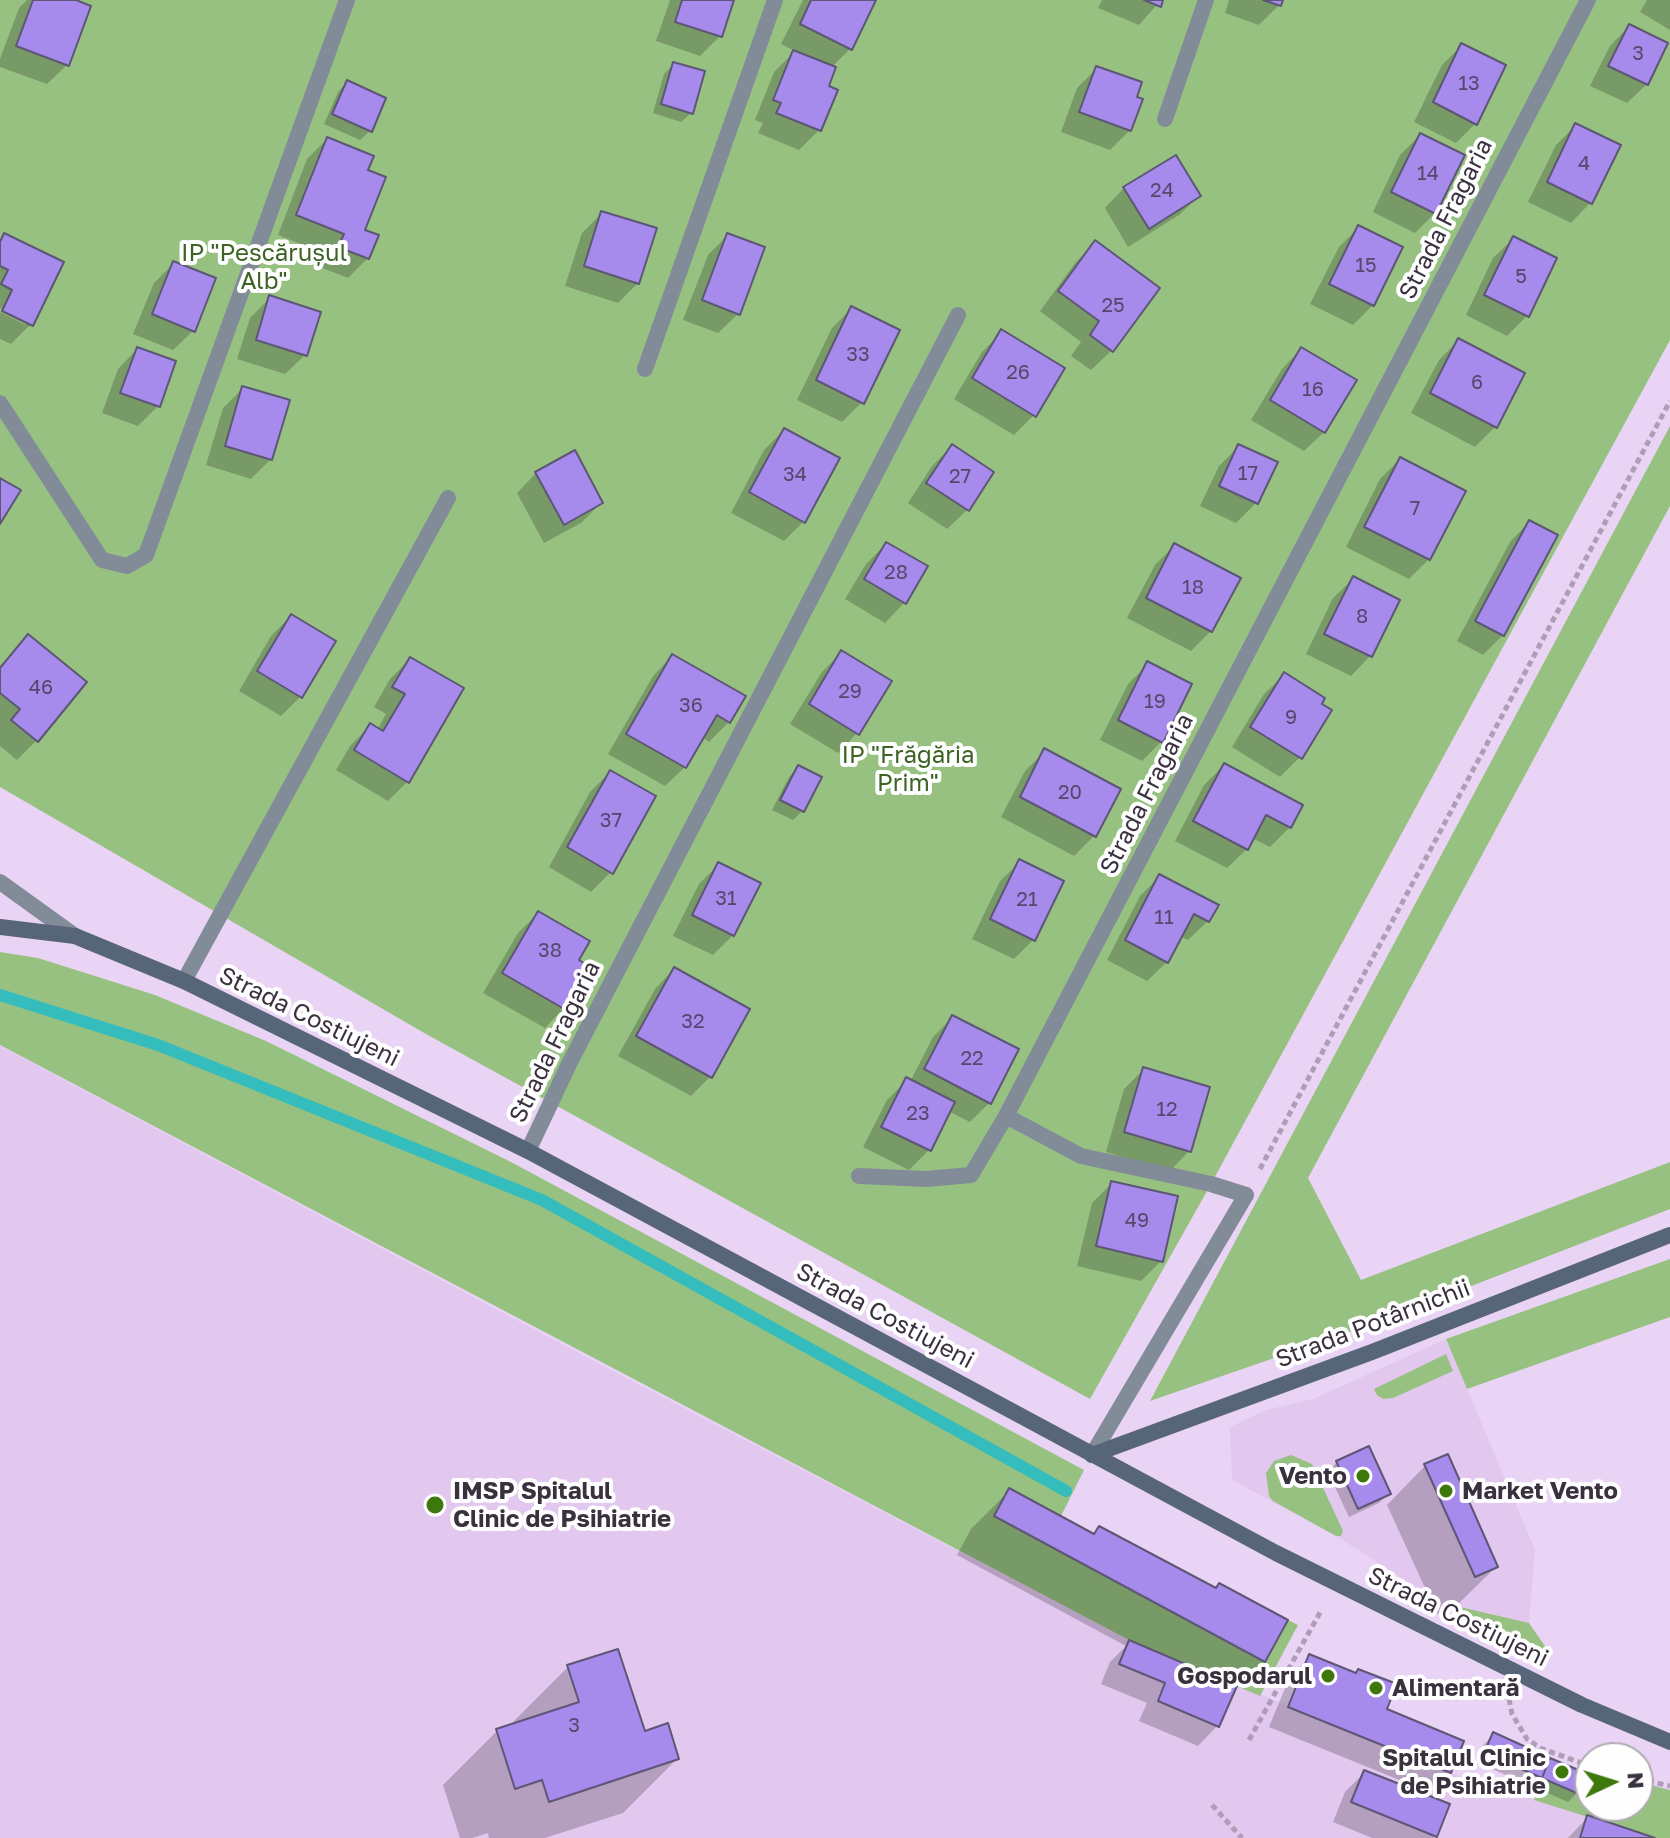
<!DOCTYPE html>
<meta charset="utf-8">
<style>
body{margin:0}
#map{position:relative;width:1670px;height:1838px;overflow:hidden;background:#ead4f5;font-family:"Golos Text",sans-serif}
canvas{display:block}
.north{position:absolute;left:1574px;top:1742px;width:80px;height:80px;box-sizing:border-box;background:#fefefe;border:2px solid #b0acb1;border-radius:50%;rotate:86deg;font-size:22px;font-weight:700;line-height:32px;text-align:center;color:#3a313e}
.north::after{content:'';display:block;margin:auto;width:28px;height:36px;background:#3e770c;clip-path:polygon(50% 0,100% 100%,50% 72%,0 100%)}
</style>
<div id="map">
<canvas width="1670" height="1838"></canvas>
<div class="north">N</div>
</div>
<script>
const ctx = document.querySelector('canvas').getContext('2d');
ctx.lineJoin = 'round';
function paint(path, color) {
  ctx.fillStyle = color;
  ctx.fill(path, 'evenodd');
}
function shape(rows) {
  const path = new Path2D();
  for (const r of rows) {
    path.moveTo(r[0], r[1]);
    for (let i = 2; i < r.length; i += 2) path.lineTo(r[i], r[i + 1]);
  }
  return path;
}
function strokePath(path, color, width, dash) {
  ctx.strokeStyle = color;
  ctx.lineWidth = width;
  ctx.lineCap = dash ? 'butt' : 'round';
  ctx.setLineDash(dash || []);
  ctx.stroke(path);
}
function label(font, color, halo, rows, align = 'center') {
  ctx.font = font + ' "Golos Text",sans-serif';
  ctx.lineWidth = 8;
  ctx.setLineDash([]);
  ctx.textBaseline = 'middle';
  ctx.strokeStyle = halo;
  ctx.fillStyle = color;
  for (const [text, x, y, turn = 0] of rows) {
    ctx.save();
    ctx.translate(x, y);
    ctx.rotate((+turn || 0) * Math.PI / 180);
    ctx.textAlign = isNaN(turn) ? turn : align;
    if (halo) ctx.strokeText(text, 0, 0);
    ctx.fillText(text, 0, 0);
    ctx.restore();
  }
}
paint(shape([
 [0,1046,609,1369,1129,1640,1451,1773,1655,1838,0,1838],
 [1446,1339,1535,1550,1529,1623,1551,1655,1549,1659,1459,1614,1336,1536,1232,1480,1230,1427,1266,1410,1313,1399]
]), '#e2c7ef');
paint(shape([
 [0,0,1670,0,1670,340,1211,1184,1090,1399,426,1034,0,787],
 [1670,426,1670,506,1308,1178,1361,1280,1670,1162,1670,1209,1381,1321,1150,1401],
 [0,952,38,958,155,995,266,1041,511,1162,1084,1470,1061,1516,1009,1488,1266,1661,1288,1620,1298,1625,1260,1696,1129,1640,0,1045],
 [1670,1259,1670,1317,1467,1389,1446,1339],
 [1446,1354,1453,1371,1393,1398,1383,1399,1377,1395,1374,1389],
 [1291,1455,1312,1464,1343,1531,1341,1536,1336,1536,1273,1501,1269,1496,1266,1473,1274,1461],
 [1460,1607,1529,1623,1551,1655,1549,1659,1459,1614],
 [1588,1774,1590,1774,1590,1806,1638,1806,1638,1782,1670,1790,1670,1838,1655,1838,1534,1800,1542,1778,1579,1794]
]), '#97c181');
paint(shape([
 [27,0,70,0,67,65,47,84,0,67,0,59,19,8],
 [670,0,732,0,720,36,700,56,656,41],
 [803,0,874,0,850,49,832,67,819,130,799,150,758,133,763,123,755,120,774,72,795,51,781,44],
 [1102,0,1161,0,1139,25,1098,8],
 [1229,0,1281,0,1279,5,1259,25,1225,13],
 [1647,0,1670,0,1670,30,1640,12],
 [1629,26,1647,84,1627,103,1590,86,1610,46],
 [1462,45,1476,123,1456,143,1414,122,1442,65],
 [674,64,691,113,681,122,653,113,664,74],
 [1097,68,1135,98,1130,130,1110,150,1061,132,1077,88],
 [347,82,370,131,360,140,324,124,338,92],
 [1576,125,1590,203,1571,223,1528,202,1556,145],
 [1420,135,1435,213,1415,233,1373,212,1400,155],
 [327,139,365,171,362,231,368,258,348,278,320,267,325,254,278,235,307,159],
 [1124,188,1199,196,1179,215,1128,247,1105,208],
 [602,213,638,283,618,303,565,286,582,233],
 [1359,227,1400,248,1373,305,1353,325,1310,304,1339,247],
 [728,235,738,314,718,333,683,320,708,255],
 [5,236,31,324,11,344,0,339,0,312,26,325,26,320,0,308,0,240],
 [1513,239,1555,259,1527,316,1507,336,1466,315,1493,258],
 [1095,243,1157,288,1111,351,1091,370,1071,356,1081,342,1040,311,1076,262],
 [174,263,193,331,173,350,133,334,154,283],
 [270,298,305,355,285,374,237,359,250,318],
 [852,308,862,402,842,422,797,400,832,328],
 [1002,332,1034,415,1014,435,954,399,982,352],
 [1458,341,1495,427,1475,447,1411,413,1439,360],
 [137,349,174,362,158,406,138,426,102,413,118,369],
 [1301,349,1324,432,1304,451,1251,420,1282,369],
 [243,388,271,459,251,479,206,465,223,408],
 [784,430,803,522,784,541,731,513,764,450],
 [952,446,967,510,947,529,908,503,932,466],
 [1239,446,1275,463,1256,503,1236,523,1200,506,1219,466],
 [1400,459,1429,559,1409,579,1346,547,1380,479],
 [536,473,601,503,581,523,544,543,517,493],
 [1529,522,1503,635,1483,655,1457,641,1510,542],
 [886,544,904,603,885,623,845,599,866,564],
 [1174,546,1211,631,1191,651,1127,618,1155,565],
 [1353,579,1370,656,1351,676,1306,654,1333,598],
 [291,616,300,697,281,716,239,691,271,636],
 [28,636,37,740,17,760,0,746,0,666],
 [842,652,857,733,838,753,790,724,822,672],
 [672,656,729,722,709,742,702,737,685,767,665,786,608,754,653,676],
 [410,659,408,781,388,801,336,770,350,746,370,726,377,730,386,714,374,707,390,679],
 [1148,664,1162,741,1142,761,1100,740,1128,684],
 [1284,675,1300,757,1280,777,1232,747,1264,694],
 [1045,751,1118,790,1094,836,1074,856,1001,817,1025,771],
 [1224,765,1290,827,1270,847,1252,838,1247,849,1227,868,1175,841,1204,785],
 [798,767,802,811,793,820,772,810,789,777],
 [610,772,611,872,591,892,549,867,590,792],
 [1020,862,1033,940,1014,959,972,939,1000,881],
 [719,864,733,935,713,955,673,936,699,884],
 [1160,876,1208,921,1188,940,1180,936,1167,962,1147,981,1107,960,1140,896],
 [538,913,576,961,564,1008,545,1028,483,993,518,933],
 [674,969,710,1077,691,1096,618,1056,655,989],
 [953,1017,989,1103,970,1122,948,1111,929,1150,909,1170,863,1147,887,1100,907,1080,910,1082,933,1037],
 [1144,1069,1189,1151,1170,1171,1106,1152,1124,1089],
 [1112,1183,1161,1261,1141,1281,1077,1266,1092,1203],
 [1337,1462,1388,1494,1379,1503,1349,1517,1328,1472],
 [1425,1466,1496,1567,1457,1605,1437,1614,1387,1505],
 [1009,1491,1092,1536,1100,1528,1264,1660,1232,1692,1217,1726,1198,1746,1139,1721,1147,1703,1101,1684,1110,1662,1126,1646,957,1555,971,1529],
 [1310,1657,1385,1710,1462,1742,1449,1772,1429,1792,1269,1727,1290,1676],
 [568,1667,643,1734,677,1759,623,1813,545,1838,489,1838,488,1833,472,1838,460,1838,443,1785,497,1731,516,1725,514,1721],
 [1494,1735,1577,1793,1568,1802,1476,1762,1484,1744],
 [1365,1772,1435,1836,1433,1838,1372,1838,1333,1822,1345,1792],
 [1588,1817,1648,1838,1568,1838]
]), '#0003');
strokePath(shape([
 [0,995,158,1045,542,1200,1066,1491]
]), '#35bcbc', 12);
const building = shape([
 [33,0,76,0,91,6,69,66,16,46,33,0],
 [682,0,734,0,722,37,675,22,682,0],
 [811,0,876,0,852,50,800,24,811,0],
 [1144,0,1163,0,1161,7,1144,0],
 [1263,0,1283,0,1281,6,1263,0],
 [1629,24,1668,43,1648,85,1608,66,1629,24],
 [1461,43,1506,65,1477,125,1433,102,1461,43],
 [793,50,836,67,829,86,838,90,821,131,776,113,781,103,773,100,793,50],
 [673,62,705,71,693,114,661,104,673,62],
 [1096,66,1142,82,1137,97,1143,99,1131,131,1079,112,1096,66],
 [347,80,386,98,372,132,332,114,347,80],
 [1575,123,1621,145,1592,204,1547,182,1575,123],
 [1420,133,1465,155,1436,214,1391,192,1420,133],
 [327,137,374,156,368,170,386,177,365,230,379,235,369,259,338,247,344,234,296,215,327,137],
 [1176,155,1201,196,1149,229,1123,187,1176,155],
 [601,211,657,228,639,284,584,266,601,211],
 [1358,225,1403,247,1374,306,1329,284,1358,225],
 [4,233,64,262,33,326,2,311,12,290,1,284,8,270,0,266,0,242,4,233],
 [727,233,765,247,740,315,702,300,727,233],
 [1513,236,1557,258,1529,317,1484,295,1513,236],
 [1095,240,1160,288,1113,352,1090,335,1099,321,1058,291,1095,240],
 [173,261,216,278,195,332,152,314,173,261],
 [269,295,321,312,307,356,256,340,269,295],
 [851,306,900,330,864,404,816,380,851,306],
 [1001,329,1065,368,1036,417,972,378,1001,329],
 [1458,338,1525,373,1497,428,1430,393,1458,338],
 [137,347,176,361,160,407,120,393,137,347],
 [1301,347,1357,380,1325,433,1270,400,1301,347],
 [242,386,290,400,272,460,225,446,242,386],
 [784,428,840,458,805,523,749,492,784,428],
 [952,444,994,472,969,511,926,483,952,444],
 [1238,444,1278,462,1258,504,1219,486,1238,444],
 [575,450,603,503,564,525,535,472,575,450],
 [1400,457,1466,491,1430,560,1364,527,1400,457],
 [0,478,21,490,0,524,0,478],
 [1529,520,1558,535,1504,636,1475,621,1529,520],
 [886,542,928,566,906,604,864,579,886,542],
 [1174,543,1241,578,1212,632,1146,598,1174,543],
 [1353,576,1400,600,1372,657,1324,634,1353,576],
 [291,614,336,641,302,698,257,671,291,614],
 [28,634,87,682,38,742,11,720,20,709,0,693,0,668,28,634],
 [841,650,892,681,859,735,809,704,841,650],
 [672,654,746,696,730,723,717,715,686,768,626,734,672,654],
 [410,657,464,688,409,783,354,750,370,723,383,731,405,694,392,687,410,657],
 [1147,661,1192,684,1163,743,1118,720,1147,661],
 [1284,672,1325,698,1322,704,1332,710,1302,759,1250,727,1284,672],
 [1044,748,1121,789,1096,837,1020,797,1044,748],
 [1224,763,1303,805,1291,828,1266,815,1248,850,1193,821,1224,763],
 [798,765,822,777,804,812,780,800,798,765],
 [610,770,656,796,613,874,567,847,610,770],
 [1019,859,1064,881,1035,941,990,919,1019,859],
 [718,862,761,883,734,936,692,915,718,862],
 [1159,874,1219,905,1209,922,1194,914,1168,963,1125,940,1159,874],
 [538,911,590,941,579,960,590,967,566,1010,502,973,538,911],
 [674,967,750,1009,712,1078,636,1036,674,967],
 [952,1015,1019,1049,991,1104,924,1069,952,1015],
 [1143,1067,1210,1087,1191,1152,1124,1132,1143,1067],
 [906,1077,955,1102,931,1151,881,1127,906,1077],
 [1111,1181,1178,1196,1163,1262,1096,1246,1111,1181],
 [1369,1446,1391,1494,1358,1509,1336,1461,1369,1446],
 [1448,1454,1498,1567,1475,1577,1424,1464,1448,1454],
 [1009,1488,1094,1534,1099,1526,1216,1588,1219,1583,1288,1620,1265,1662,994,1516,1009,1488],
 [1129,1640,1237,1686,1219,1727,1158,1701,1165,1683,1119,1664,1129,1640],
 [618,1649,645,1731,668,1723,679,1759,549,1802,542,1780,515,1789,496,1729,579,1702,567,1665,618,1649],
 [1309,1654,1356,1673,1358,1669,1397,1684,1387,1709,1464,1741,1451,1773,1288,1707,1309,1654],
 [1493,1732,1550,1758,1542,1778,1484,1753,1493,1732],
 [1550,1758,1588,1774,1579,1794,1542,1778,1550,1758],
 [1364,1770,1450,1804,1437,1837,1351,1802,1364,1770],
 [1587,1815,1655,1838,1580,1838,1587,1815]
]);
paint(building, '#a68bec');
strokePath(building, '#5d5675', 2);
strokePath(shape([
 [1260,1169,1670,401],
 [1509,1699,1512,1714,1527,1739,1540,1748,1590,1766],
 [1249,1740,1322,1609],
 [1638,1779,1670,1786],
 [1212,1805,1242,1838]
]), '#af9db7', 5, [6, 4]);
strokePath(shape([
 [1165,119,1206,0],
 [645,369,775,0],
 [0,403,102,560,127,566,146,555,347,0],
 [0,882,75,936],
 [184,981,448,498],
 [528,1151,570,1062,958,315],
 [859,1176,926,1179,971,1175,1006,1116],
 [1092,1455,1246,1195,1211,1184,1081,1156,1006,1116,1588,0]
]), '#828c99', 16);
strokePath(shape([
 [0,927,75,936,184,981,528,1151,1276,1553,1582,1705,1670,1742],
 [1092,1455,1372,1352,1670,1235]
]), '#576578', 16);
for (const [x, y, r, color] of [
 [1363,1476,8,"#3e770c"],
 [1446,1491,8,"#3e770c"],
 [435,1505,10,"#3e770c"],
 [1328,1676,8,"#3e770c"],
 [1376,1688,8,"#3e770c"],
 [1562,1772,8,"#3e770c"]
]) {
  const dot = new Path2D();
  dot.arc(x, y, r, 0, 2 * Math.PI);
  ctx.fillStyle = color;
  ctx.fill(dot);
  strokePath(dot, '#fefefe', 3);
}
label('20px', '#55486a', null, [
 ["3",1638,54],
 ["13",1469,84],
 ["4",1584,164],
 ["14",1428,174],
 ["24",1162,191],
 ["15",1366,266],
 ["5",1521,277],
 ["25",1113,306],
 ["33",858,355],
 ["26",1018,373],
 ["6",1477,383],
 ["16",1313,390],
 ["17",1248,474],
 ["34",795,475],
 ["27",960,477],
 ["7",1415,509],
 ["28",896,573],
 ["18",1193,588],
 ["8",1362,617],
 ["46",41,688],
 ["29",850,692],
 ["19",1155,702],
 ["36",691,706],
 ["9",1291,718],
 ["20",1070,793],
 ["37",611,821],
 ["31",726,899],
 ["21",1027,900],
 ["11",1164,918],
 ["38",550,951],
 ["32",693,1022],
 ["22",972,1059],
 ["12",1167,1110],
 ["23",918,1114],
 ["49",1137,1221],
 ["3",574,1726]
]);
label('24px', '#3a313e', '#fefefe', [
 ["Strada Fragaria",1446,219,-63],
 ["Strada Fragaria",1147,794,-63],
 ["Strada Costiujeni",309,1017,26],
 ["Strada Fragaria",555,1042,-64],
 ["Strada Costiujeni",885,1316,28],
 ["Strada Potârnichii",1373,1324,-21],
 ["Strada Costiujeni",1458,1617,26]
]);
label('24px', '#3c6324', '#fefefe', [
 ["IP \"Pescărușul",264,253],
 ["Alb\"",264,281],
 ["IP \"Frăgăria",908,755],
 ["Prim\"",908,783]
]);
label('bold 24px', '#3a313e', '#fefefe', [
 ["Vento",1347,1476],
 ["IMSP Spitalul",453,1491,"left"],
 ["Clinic de Psihiatrie",453,1519,"left"],
 ["Market Vento",1462,1491,"left"],
 ["Gospodarul",1312,1676],
 ["Alimentară",1392,1688,"left"],
 ["Spitalul Clinic",1546,1758],
 ["de Psihiatrie",1546,1786]
], 'right');
</script>
